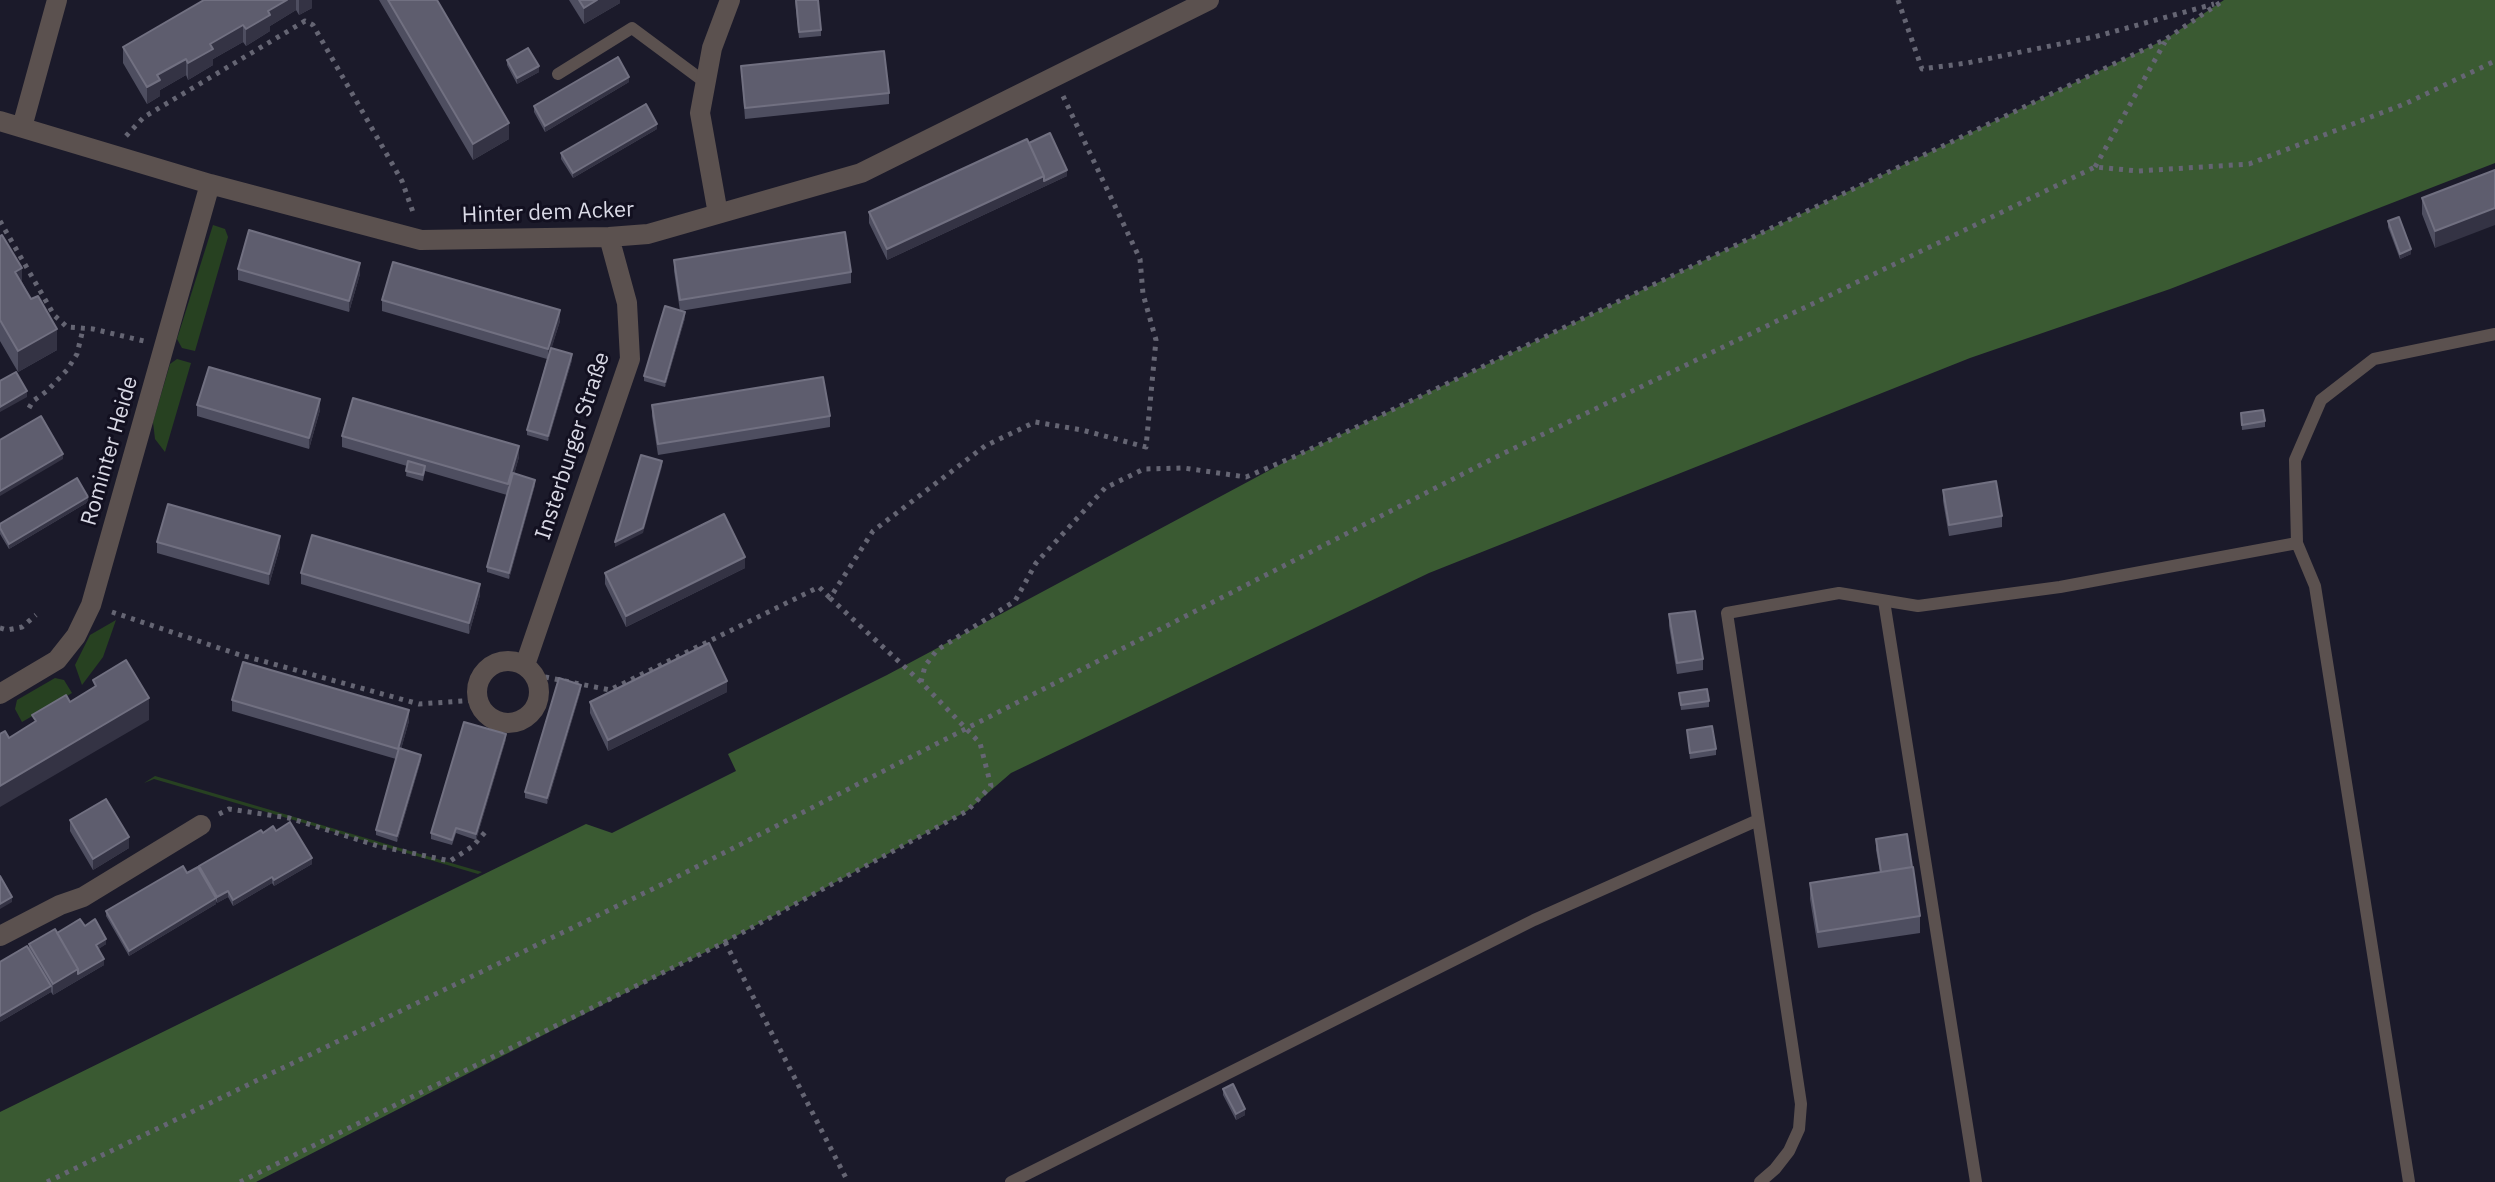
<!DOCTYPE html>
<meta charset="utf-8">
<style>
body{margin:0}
canvas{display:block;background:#1b1a2a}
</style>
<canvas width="2495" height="1182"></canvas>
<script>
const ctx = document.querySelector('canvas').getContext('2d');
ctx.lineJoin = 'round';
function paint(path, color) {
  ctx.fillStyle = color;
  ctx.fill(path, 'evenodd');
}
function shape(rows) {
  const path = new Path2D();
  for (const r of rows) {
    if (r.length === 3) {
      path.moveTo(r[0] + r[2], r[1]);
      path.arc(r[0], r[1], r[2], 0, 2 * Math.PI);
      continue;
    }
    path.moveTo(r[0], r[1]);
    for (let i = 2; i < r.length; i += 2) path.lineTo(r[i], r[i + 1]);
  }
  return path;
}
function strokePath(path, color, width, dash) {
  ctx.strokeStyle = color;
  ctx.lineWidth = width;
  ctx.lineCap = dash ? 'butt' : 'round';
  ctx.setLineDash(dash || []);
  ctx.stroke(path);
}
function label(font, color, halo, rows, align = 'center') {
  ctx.font = font + ' "IBM Plex Sans",sans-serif';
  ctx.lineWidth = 6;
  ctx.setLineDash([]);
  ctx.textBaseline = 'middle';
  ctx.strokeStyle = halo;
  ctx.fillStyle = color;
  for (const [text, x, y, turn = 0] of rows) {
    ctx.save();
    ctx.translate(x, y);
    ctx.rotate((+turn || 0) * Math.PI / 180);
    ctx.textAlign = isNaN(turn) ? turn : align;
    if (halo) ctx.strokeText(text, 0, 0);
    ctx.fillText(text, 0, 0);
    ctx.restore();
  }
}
paint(shape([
 [213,225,225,229,228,237,195,351,182,348,177,339],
 [177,359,191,363,165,452,155,439,153,422,170,364],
 [116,620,103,657,82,685,75,665,90,635],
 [55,678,64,680,72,693,22,722,15,709,17,700],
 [155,776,427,856,482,872,478,874,154,779,144,783]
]), '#274121');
paint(shape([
 [2224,0,2495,0,2495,163,2170,289,1970,358,1429,573,1011,773,967,811,725,942,256,1182,0,1182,0,1112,586,824,612,833,736,771,728,754,887,675,1296,456,2166,39]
]), '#3a5a32');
strokePath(shape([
 [1898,0,1922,69,1967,63,2094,37,2214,4],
 [126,136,144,117,305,21,313,25,402,181,414,215],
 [2095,167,2165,42],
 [0,221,54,315,67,327,93,329,144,341],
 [29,408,33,401,47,391,67,370,77,354,83,329],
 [112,612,237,654,419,704,478,700],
 [0,628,7,630,22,627,36,615],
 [545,677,610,690,819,587,830,598],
 [921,682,830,598,873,531,985,446,1035,422,1082,430,1146,447,1156,340,1143,294,1140,259,1063,96],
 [219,814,229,809,289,818,378,846,450,861,473,846,486,831],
 [725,942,848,1182],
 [47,1182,667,882,1496,457,2095,167,2138,171,2249,164,2407,103,2495,61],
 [240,1182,725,942,967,811,991,786,980,743,921,682,925,666,937,650,1015,601,1036,563,1105,488,1144,469,1184,468,1246,477,1296,456,2166,39,2224,0]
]), '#656573', 5, [4, 6]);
strokePath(shape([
 [558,74,632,28,706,83],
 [2297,543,2315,586,2409,1182],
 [1884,601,1976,1182],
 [1011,1182,1534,920,1758,820],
 [1760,1182,1775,1169,1789,1151,1799,1129,1801,1104,1727,613,1839,593,1918,606,2060,587,2297,543,2295,460,2321,400,2374,359,2495,334]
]), '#5b514f', 12);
strokePath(shape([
 [0,121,210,184,421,240,609,237,648,234,861,173,1209,0],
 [22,127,57,0],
 [718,214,700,113,712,48,730,0],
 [508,692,31],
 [525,665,630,359,627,303,609,237],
 [0,694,57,660,76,636,91,605,210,184],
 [0,936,60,905,83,897,201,825]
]), '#5b514f', 20);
paint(shape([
 [204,0,312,0,312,8,299,15,296,10,270,26,270,31,246,46,243,42,213,59,213,65,188,80,186,75,160,90,160,96,147,104,123,63,123,47],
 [379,0,437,0,509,139,473,160],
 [569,0,620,0,620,3,584,24],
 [795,0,821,30,821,36,799,38],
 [507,60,539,72,517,84,507,65],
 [741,66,889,93,889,104,745,119],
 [629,82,545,132,534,112,534,106],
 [657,129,573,178,561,159,561,153],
 [1029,143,1067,176,887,260,869,223,869,212],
 [2495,170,2435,248,2422,214,2422,198],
 [2388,221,2411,254,2400,259,2388,227],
 [0,236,22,282,57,350,18,372,0,341],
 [674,260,851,272,851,283,680,311,674,271],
 [238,269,360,274,349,312,238,280],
 [382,300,560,321,551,349,572,360,548,441,527,435,527,430,547,359,382,311],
 [685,318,665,387,644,381,644,376],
 [197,405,320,410,309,449,197,416],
 [652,405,830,416,830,427,658,455,652,416],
 [2241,413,2265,421,2265,427,2242,430],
 [342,436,519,457,514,474,535,485,509,579,487,572,487,567,507,495,425,471,423,481,406,476,407,466,342,447],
 [1943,490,2002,516,2002,527,1949,536,1943,501],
 [88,502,9,549,0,534,0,524],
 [157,542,280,547,269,585,157,553],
 [745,568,626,627,605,584,605,573],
 [301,573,480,595,469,634,301,584],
 [1669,614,1703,659,1703,670,1677,674,1669,626],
 [581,690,547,804,525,798,525,792],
 [727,692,608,751,590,713,590,702],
 [1679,693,1709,701,1709,707,1681,710],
 [232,700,409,721,401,749,421,760,397,842,376,835,376,830,396,759,232,711],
 [1687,730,1716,749,1716,755,1690,759],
 [506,739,476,840,456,833,452,845,431,839,431,833],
 [70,820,129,848,93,870,70,831],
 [276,831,312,864,274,886,272,883,233,906,228,897,217,903,216,901,216,904,129,956,106,916,106,911,187,873,199,870,199,866,263,833],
 [1876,839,1920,916,1920,933,1818,948,1810,899,1810,883,1880,872,1876,850],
 [85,926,106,944,98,949,104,965,53,995,51,992,0,1022,29,949,29,944,57,933],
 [1223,1089,1245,1115,1236,1120,1223,1095]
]), '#4e4e60');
paint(shape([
 [287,0,296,0,296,10,270,26,270,31,246,46,246,29,268,11],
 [299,0,312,0,312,8,299,15],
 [597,0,620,0,620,3,584,24,584,8],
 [243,25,243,42,213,59,213,65,188,80,188,63,210,44],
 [186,59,186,75,160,90,160,96,147,104,147,87,157,75],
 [539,66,539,72,517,84,517,78],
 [629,77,629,82,545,132,545,126],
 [509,123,509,139,473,160,473,144],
 [657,124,657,129,573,178,573,173],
 [1067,170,1067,176,887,260,887,249,1044,176],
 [2495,208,2495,225,2435,248,2435,231],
 [2411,249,2411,254,2400,259,2400,254],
 [360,263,360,274,349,312,349,301],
 [22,268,22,289,15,272],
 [560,310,560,321,548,360,548,349],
 [685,312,685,318,665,387,665,382],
 [57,329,57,350,18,372,18,351],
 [572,354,572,360,548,441,548,436],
 [27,391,27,397,0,412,0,407],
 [320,399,320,410,309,449,309,438],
 [519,446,519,457,508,495,508,484],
 [63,454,63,459,0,496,0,491],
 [662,461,662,467,643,533,615,547,615,542],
 [535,480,535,485,509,579,509,573],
 [88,497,88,502,9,549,9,544],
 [280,536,280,547,269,585,269,574],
 [745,557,745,568,626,627,626,616],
 [480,584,480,595,469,634,469,623],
 [727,681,727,692,608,751,608,740],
 [581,685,581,690,547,804,547,798],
 [149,698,149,720,0,807,0,786],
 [409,710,409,721,398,760,398,749],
 [506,734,506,739,476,840,476,834],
 [421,755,421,760,397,842,397,836],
 [129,837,129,848,93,870,93,859],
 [312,858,312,864,274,886,274,880],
 [272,877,272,883,233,906,233,900],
 [228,891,228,897,217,903,217,897],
 [12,897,12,902,0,909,0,904],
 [216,898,216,904,129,956,129,951],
 [106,939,106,944,96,951,96,945],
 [104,959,104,965,53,995,53,984,78,969],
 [51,986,51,992,0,1022,0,1016],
 [1245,1109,1245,1115,1236,1120,1236,1114]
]), '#343344');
const building = shape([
 [204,0,287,0,268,11,270,15,246,29,243,25,210,44,213,49,188,63,186,59,157,75,160,80,147,87,123,47,204,0],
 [388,0,437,0,509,123,473,144,388,0],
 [579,0,597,0,584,8,579,0],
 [796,0,818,0,821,30,799,32,796,0],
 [528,48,539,66,517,78,507,60,528,48],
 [884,51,889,93,745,108,741,66,884,51],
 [618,57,629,77,545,126,534,106,618,57],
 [646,104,657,124,573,173,561,153,646,104],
 [1050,133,1067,170,1044,181,1044,176,1029,143,1050,133],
 [1027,139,1044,176,887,249,869,212,1027,139],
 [2495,170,2495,208,2435,231,2422,198,2495,170],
 [2399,217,2411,249,2400,254,2388,221,2399,217],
 [249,230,360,263,349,301,238,269,249,230],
 [845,232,851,272,680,300,674,260,845,232],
 [2,235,22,268,15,272,31,299,38,296,57,329,18,351,0,320,0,236,2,235],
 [393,262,560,310,548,349,382,300,393,262],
 [665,306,685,312,665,382,644,376,665,306],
 [551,348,572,354,548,436,527,430,551,348],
 [209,367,320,399,309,438,197,405,209,367],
 [16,372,27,391,0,407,0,381,16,372],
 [823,377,830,416,658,444,652,405,823,377],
 [353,398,519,446,508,484,342,436,353,398],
 [2263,410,2265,421,2242,425,2241,413,2263,410],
 [41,416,63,454,0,491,0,440,41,416],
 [641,455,662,461,643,528,615,542,641,455],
 [408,461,425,466,423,475,406,471,408,461],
 [513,473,535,480,509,573,487,567,513,473],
 [77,478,88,497,9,544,0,528,0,524,77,478],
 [1996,481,2002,516,1949,525,1943,490,1996,481],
 [168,504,280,536,269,574,157,542,168,504],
 [724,514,745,557,626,616,605,573,724,514],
 [312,535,480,584,469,623,301,573,312,535],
 [1695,611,1703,659,1677,663,1669,614,1695,611],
 [709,643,727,681,608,740,590,702,709,643],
 [126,660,149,698,0,786,0,734,5,731,9,738,36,721,32,715,66,695,70,702,96,686,93,680,126,660],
 [243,662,409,710,398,749,232,700,243,662],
 [559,678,581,685,547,798,525,792,559,678],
 [1707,689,1709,701,1681,705,1679,693,1707,689],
 [464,722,506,734,476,834,456,828,452,840,431,833,464,722],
 [1712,726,1716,749,1690,753,1687,730,1712,726],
 [399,748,421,755,397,836,376,830,399,748],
 [106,799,129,837,93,859,70,820,106,799],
 [290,822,312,858,274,880,272,877,233,900,228,891,217,897,199,866,261,830,263,833,273,826,276,831,290,822],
 [1907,834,1912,867,1881,872,1876,839,1907,834],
 [183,866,187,873,198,867,216,898,129,951,106,911,183,866],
 [1913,867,1920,916,1818,932,1810,883,1913,867],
 [0,876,12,897,0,904,0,876],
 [80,919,85,926,95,919,106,939,96,945,104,959,78,974,78,969,57,933,80,919],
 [55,929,78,969,53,984,29,944,55,929],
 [27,946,51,986,0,1016,0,962,27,946],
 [1233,1084,1245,1109,1236,1114,1223,1089,1233,1084]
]);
paint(building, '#5e5d6e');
strokePath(building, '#717081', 2);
label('22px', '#dadae6', '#121020', [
 ["Hinter dem Acker",548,213,-2],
 ["Insterburger Straße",573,446,-72],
 ["Rominter Heide",110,451,-74]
]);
</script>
